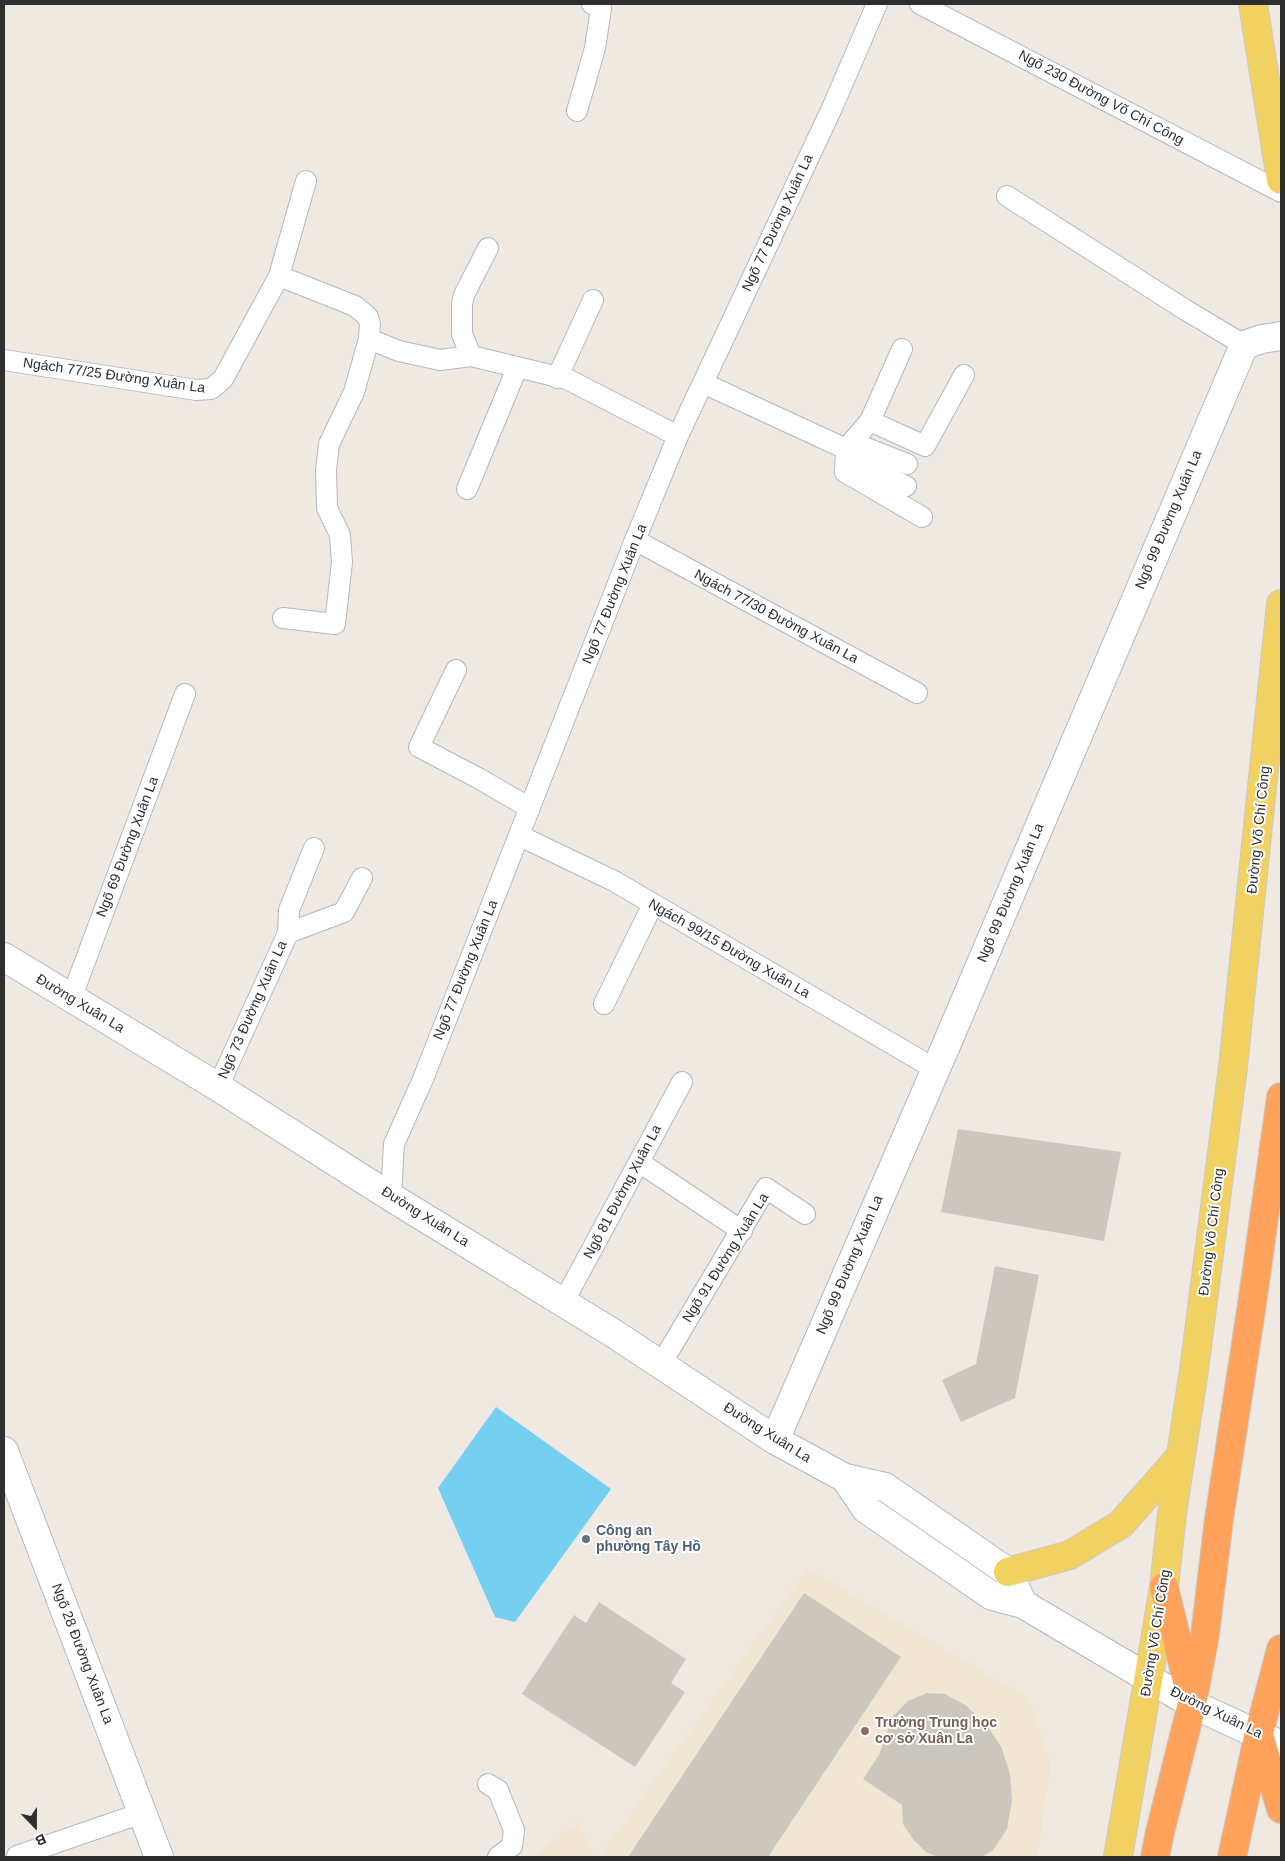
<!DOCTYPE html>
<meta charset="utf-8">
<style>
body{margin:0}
#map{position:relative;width:1285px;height:1861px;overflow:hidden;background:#efe9e1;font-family:Helvetica,sans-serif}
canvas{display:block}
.frame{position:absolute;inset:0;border:5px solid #2e2e2e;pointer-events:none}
.north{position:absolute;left:10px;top:1801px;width:50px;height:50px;-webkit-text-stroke:4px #fff;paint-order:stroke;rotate:158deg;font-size:14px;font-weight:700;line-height:20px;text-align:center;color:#2e2e2e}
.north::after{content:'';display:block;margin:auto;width:18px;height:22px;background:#2e2e2e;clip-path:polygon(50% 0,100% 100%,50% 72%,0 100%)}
</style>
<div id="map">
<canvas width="1285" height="1861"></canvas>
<div class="frame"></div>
<div class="north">B</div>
</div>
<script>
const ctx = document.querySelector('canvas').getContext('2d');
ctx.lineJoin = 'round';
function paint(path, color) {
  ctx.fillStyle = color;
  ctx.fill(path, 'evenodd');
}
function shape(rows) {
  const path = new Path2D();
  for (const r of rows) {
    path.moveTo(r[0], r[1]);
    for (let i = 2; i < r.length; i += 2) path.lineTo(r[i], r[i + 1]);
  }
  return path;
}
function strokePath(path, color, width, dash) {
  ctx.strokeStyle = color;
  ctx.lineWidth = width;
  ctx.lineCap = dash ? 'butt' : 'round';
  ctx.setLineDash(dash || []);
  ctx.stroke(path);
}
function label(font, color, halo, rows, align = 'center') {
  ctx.font = font + ' Helvetica,sans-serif';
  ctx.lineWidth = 4;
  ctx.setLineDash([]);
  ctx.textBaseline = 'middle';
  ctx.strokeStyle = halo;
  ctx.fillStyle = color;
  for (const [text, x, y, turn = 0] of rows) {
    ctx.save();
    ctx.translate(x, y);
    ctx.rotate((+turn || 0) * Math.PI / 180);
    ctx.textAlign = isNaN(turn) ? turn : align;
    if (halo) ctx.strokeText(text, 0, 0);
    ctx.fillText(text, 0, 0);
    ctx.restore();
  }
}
paint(shape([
 [808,1568,1029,1699,1051,1762,1037,1857,599,1857],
 [578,1821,594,1857,534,1857]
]), '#f0e6d1');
paint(shape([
 [496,1407,611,1489,515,1622,495,1617,438,1488]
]), '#75cff0');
paint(shape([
 [958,1129,1121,1152,1104,1241,941,1212],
 [995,1266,1039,1275,1015,1398,961,1422,942,1380,976,1364],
 [804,1593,901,1657,768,1857,628,1857],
 [599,1602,686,1659,671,1683,685,1692,635,1767,522,1694,574,1615,586,1623],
 [927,1693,945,1694,965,1705,985,1723,1001,1746,1010,1774,1012,1800,1007,1829,993,1850,982,1857,938,1857,926,1852,913,1839,903,1824,902,1805,863,1779,879,1755,893,1716,908,1701]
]), '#cbc7bf');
const lane = shape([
 [920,4,1281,192],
 [577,111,595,48,601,9,592,4],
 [1007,196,1184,309,1244,345],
 [279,276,306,181],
 [369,339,399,351,440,360,471,356,567,379,678,436],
 [471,356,462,334,462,304,464,295,488,248],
 [4,360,196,390,211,389,223,379,279,276,355,306,368,317,370,324,369,339,354,392,329,444,326,470,327,508,340,535,342,562,335,624,283,618],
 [557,378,593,300],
 [703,383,846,449,870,421,925,446,964,375],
 [870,421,902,349],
 [846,449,845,472,922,517],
 [846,449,858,463,906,486],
 [846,449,864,447,907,464],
 [467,489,517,368],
 [635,540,917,693],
 [456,670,419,747,478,778,530,808],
 [520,836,614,881,935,1069],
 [288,933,344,912,362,878],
 [71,999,185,694],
 [604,1004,653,904],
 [218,1087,288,933,289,910,314,848],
 [639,1162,742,1231],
 [391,1197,394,1144,423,1079,635,540,678,436,832,108,877,4],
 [563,1303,682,1082],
 [661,1364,766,1188,805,1214],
 [488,1784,498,1790,514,1830,512,1846,498,1857],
 [18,1857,17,1856,142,1813]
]);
const street = shape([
 [775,1440,945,1048,1244,345,1262,339,1281,336],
 [4,1451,159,1857]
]);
const secondary = shape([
 [4,957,218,1087,391,1197,613,1333,775,1440,845,1478,885,1487,1008,1572,1023,1604],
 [845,1478,866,1509,992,1596,1023,1604,1192,1704,1281,1745]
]);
const primary = shape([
 [1253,4,1281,180],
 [1008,1572,1070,1555,1121,1524,1180,1457],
 [1118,1857,1164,1587,1172,1514,1194,1370,1233,1067,1281,604]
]);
const highway = shape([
 [1164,1587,1190,1693],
 [1259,1735,1281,1809],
 [1155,1857,1160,1832,1192,1704,1205,1635,1219,1519,1252,1304,1281,1097],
 [1232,1857,1259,1733,1281,1649]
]);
strokePath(lane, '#b4b7c1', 22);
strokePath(street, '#b4b7c1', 30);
strokePath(secondary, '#b4b7c1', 30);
strokePath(primary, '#c9c9c9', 30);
strokePath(highway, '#c9c9c9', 30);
strokePath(lane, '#fff', 20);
strokePath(street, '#fff', 28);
strokePath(secondary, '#fff', 28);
strokePath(primary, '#f2d163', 28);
strokePath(highway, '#ffa35c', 28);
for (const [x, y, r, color] of [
 [586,1539,5,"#5c6f8a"],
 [865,1731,5,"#8d6e63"]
]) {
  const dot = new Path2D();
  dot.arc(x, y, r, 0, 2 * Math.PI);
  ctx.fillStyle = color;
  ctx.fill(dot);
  strokePath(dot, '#fff', 2);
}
label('14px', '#2e2e2e', '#fff', [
 ["Ngõ 230 Đường Võ Chí Công",1101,98,28],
 ["Ngõ 77 Đường Xuân La",778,223,-65],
 ["Ngách 77/25 Đường Xuân La",114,376,8],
 ["Ngõ 99 Đường Xuân La",1169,520,-67],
 ["Ngõ 77 Đường Xuân La",615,594,-68],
 ["Ngách 77/30 Đường Xuân La",776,617,28],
 ["Đường Võ Chí Công",1259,830,-84],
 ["Ngõ 69 Đường Xuân La",128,847,-69],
 ["Ngõ 99 Đường Xuân La",1011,893,-67],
 ["Ngách 99/15 Đường Xuân La",729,949,30],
 ["Ngõ 77 Đường Xuân La",466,970,-68],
 ["Đường Xuân La",80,1004,31],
 ["Ngõ 73 Đường Xuân La",253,1010,-66],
 ["Ngõ 81 Đường Xuân La",623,1192,-62],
 ["Đường Xuân La",425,1217,32],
 ["Đường Võ Chí Công",1212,1232,-83],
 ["Ngõ 91 Đường Xuân La",726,1258,-58],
 ["Ngõ 99 Đường Xuân La",850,1265,-67],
 ["Đường Xuân La",767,1433,32],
 ["Đường Võ Chí Công",1156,1633,-81],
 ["Ngõ 28 Đường Xuân La",82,1654,69],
 ["Đường Xuân La",1216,1713,26]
]);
label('bold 14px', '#4e5e75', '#fff', [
 ["Công an",596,1531],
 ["phường Tây Hồ",596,1547]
], 'left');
label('bold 14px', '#785e54', '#fff', [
 ["Trường Trung học",875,1723],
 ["cơ sở Xuân La",875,1739]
], 'left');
</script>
